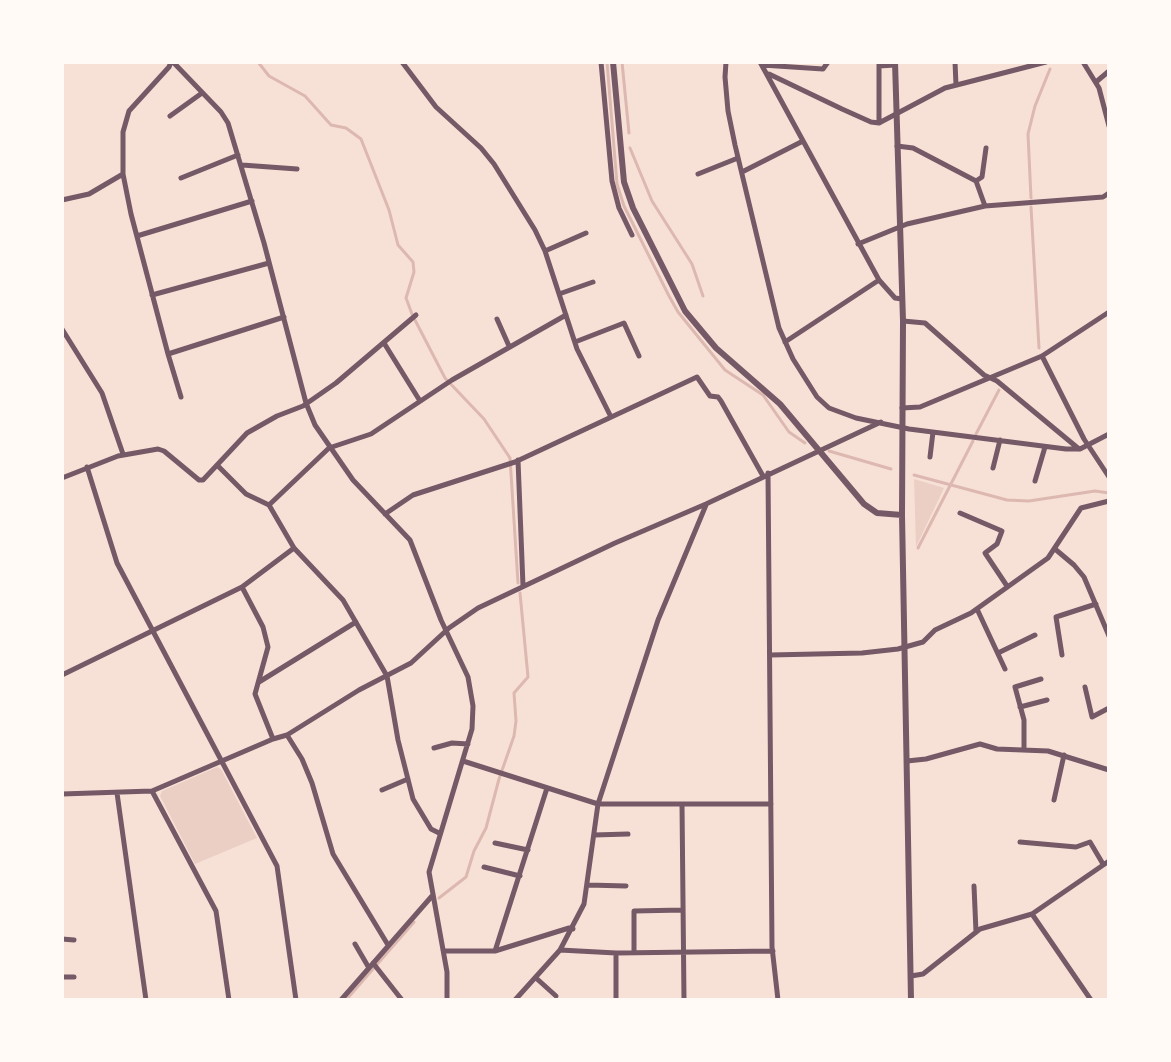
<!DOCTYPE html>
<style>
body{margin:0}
#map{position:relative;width:1171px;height:1062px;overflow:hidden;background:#f7e1d7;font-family:"Exo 2",sans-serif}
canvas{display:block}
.frame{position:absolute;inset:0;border:64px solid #fffaf5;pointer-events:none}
</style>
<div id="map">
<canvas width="1171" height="1062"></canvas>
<div class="frame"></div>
</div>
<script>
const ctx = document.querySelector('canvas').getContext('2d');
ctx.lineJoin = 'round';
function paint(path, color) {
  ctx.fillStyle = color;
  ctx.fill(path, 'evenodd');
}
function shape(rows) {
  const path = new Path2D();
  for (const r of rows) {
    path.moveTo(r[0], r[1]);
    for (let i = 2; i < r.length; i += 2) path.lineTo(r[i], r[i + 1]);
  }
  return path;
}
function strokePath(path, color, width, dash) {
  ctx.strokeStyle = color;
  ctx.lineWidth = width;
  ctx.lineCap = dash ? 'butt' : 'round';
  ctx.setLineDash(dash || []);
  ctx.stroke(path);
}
paint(shape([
 [914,479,944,488,916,547],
 [217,767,221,769,257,838,195,864,160,796,162,791]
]), '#ebcfc5');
strokePath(shape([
 [258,62,269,76,305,96,331,125,346,128,361,139,389,210,398,245,413,262,414,272,406,298,412,314],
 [607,62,617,184,624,206,669,296,678,312,725,370,763,395,789,432,805,443],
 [622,62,629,133],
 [630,148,652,201,692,264,703,296],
 [1031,198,1028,134,1035,106,1050,69],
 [1031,207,1039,348],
 [415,320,445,378,484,419,510,458,518,583],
 [976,434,999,390],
 [829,451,891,469],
 [914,475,1007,500,1029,501,1095,491,1109,493],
 [918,548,973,441],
 [439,898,466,877,474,851,486,828,499,779,514,736,516,721,514,693,528,677,520,593],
 [346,1000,414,922]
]), '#dcb8b0', 3);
strokePath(shape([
 [171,62,169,67,129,111,123,132,123,174,131,214,168,354,284,317],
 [173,62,221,112,228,123,264,243,306,403,315,425,353,480,410,540,441,620,468,677,473,706,472,729,429,872,447,972,447,1000],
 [402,62,436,107,481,148,494,164,535,230,545,251,577,349,611,417],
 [601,62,612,181,619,208,632,235],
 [726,62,725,77,728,111,735,145,779,328,793,359,817,397,829,408,856,418,909,429,1066,449,1080,449,1109,434],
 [760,62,879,280,895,298,902,299],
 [879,62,879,123],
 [955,62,956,85],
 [1083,62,1099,88,1109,126],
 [762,65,823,69,828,62],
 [879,66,895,65],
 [769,74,842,109,871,122,879,123,945,88,1046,62],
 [1096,82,1109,71],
 [170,116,202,93],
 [897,146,913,148,976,181,985,206,1103,197,1109,193],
 [242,165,297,169],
 [742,172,803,141],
 [698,174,738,158],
 [181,178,238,155],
 [976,181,982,177,986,148],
 [62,200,89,194,123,174],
 [137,236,252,201],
 [858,244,907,224,985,206],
 [545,251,586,233],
 [559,294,593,282],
 [152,295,269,263],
 [497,319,509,346],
 [903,321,925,323,984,375,997,381,1079,449],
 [62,329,102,393,123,454],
 [575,342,624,323,639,356],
 [785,342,879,280],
 [384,343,420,401],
 [168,354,181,397],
 [1042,356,1084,439,1109,477],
 [902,408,920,407,1042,356,1109,312],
 [930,457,933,432],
 [518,460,523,586],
 [218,466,246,494,269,505,294,548,343,600,387,676,398,740,413,799,431,829,439,833],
 [87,467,117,563,277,866,296,1000],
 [993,468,1000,440],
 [768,473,772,947,778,1000],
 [62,478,118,456,158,449,164,451,199,480,203,480,247,433,277,416,303,406,336,383,416,315],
 [1035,481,1045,447],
 [269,505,329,448,371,434,452,380,566,315],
 [960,513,1002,531,997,544,985,553,1007,586],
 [385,514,413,495,515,462,697,377,710,396,718,397,721,401,763,476],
 [1055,549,1074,565,1084,577,1109,636],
 [242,587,263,627,268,647,255,694,273,739],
 [977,609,1005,669],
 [998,653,1035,635],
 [770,655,862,653,898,649,923,642,935,630,971,613,1048,558,1081,508,1109,501],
 [1062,655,1056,617,1096,604],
 [62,675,242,587,294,548],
 [259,682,356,622],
 [1085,687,1092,717,1109,708],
 [1020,707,1047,700],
 [287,735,302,759,312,783,333,854,388,945],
 [434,748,452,743,468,744],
 [1024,749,1024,720,1015,687,1041,679],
 [463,761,598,804,771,804],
 [907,761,926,759,980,744,997,749,1048,751,1109,770],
 [382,790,408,779],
 [152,791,216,911,229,1000],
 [117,793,146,1000],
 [62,794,152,791,273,739,287,735,359,690,411,663,449,628,478,608,615,543,706,504,881,422],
 [1054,800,1064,755],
 [682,804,684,1000],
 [594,835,628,834],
 [1020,842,1076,847,1090,842,1103,864],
 [495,843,528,850],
 [484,867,520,876],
 [588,885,626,886],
 [974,886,976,932],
 [1032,914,1091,1000],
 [62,939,74,940],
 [355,944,369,968],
 [560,950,616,953,773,951],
 [444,951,495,951,569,928,573,929],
 [495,951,547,788],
 [634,952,634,911,683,910],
 [373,963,402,1000],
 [911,976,923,974,980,929,1032,914,1109,861],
 [62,977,74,977],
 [536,978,556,996],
 [341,1000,432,896],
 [515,1000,560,950,584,904,598,804,658,620,706,505],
 [616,1000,616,953]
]), '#755966', 5);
strokePath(shape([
 [613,62,624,182,633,208,685,311,716,348,780,404,864,504,877,513,902,515],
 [895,62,903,321,902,515,911,1000]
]), '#755966', 6);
</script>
